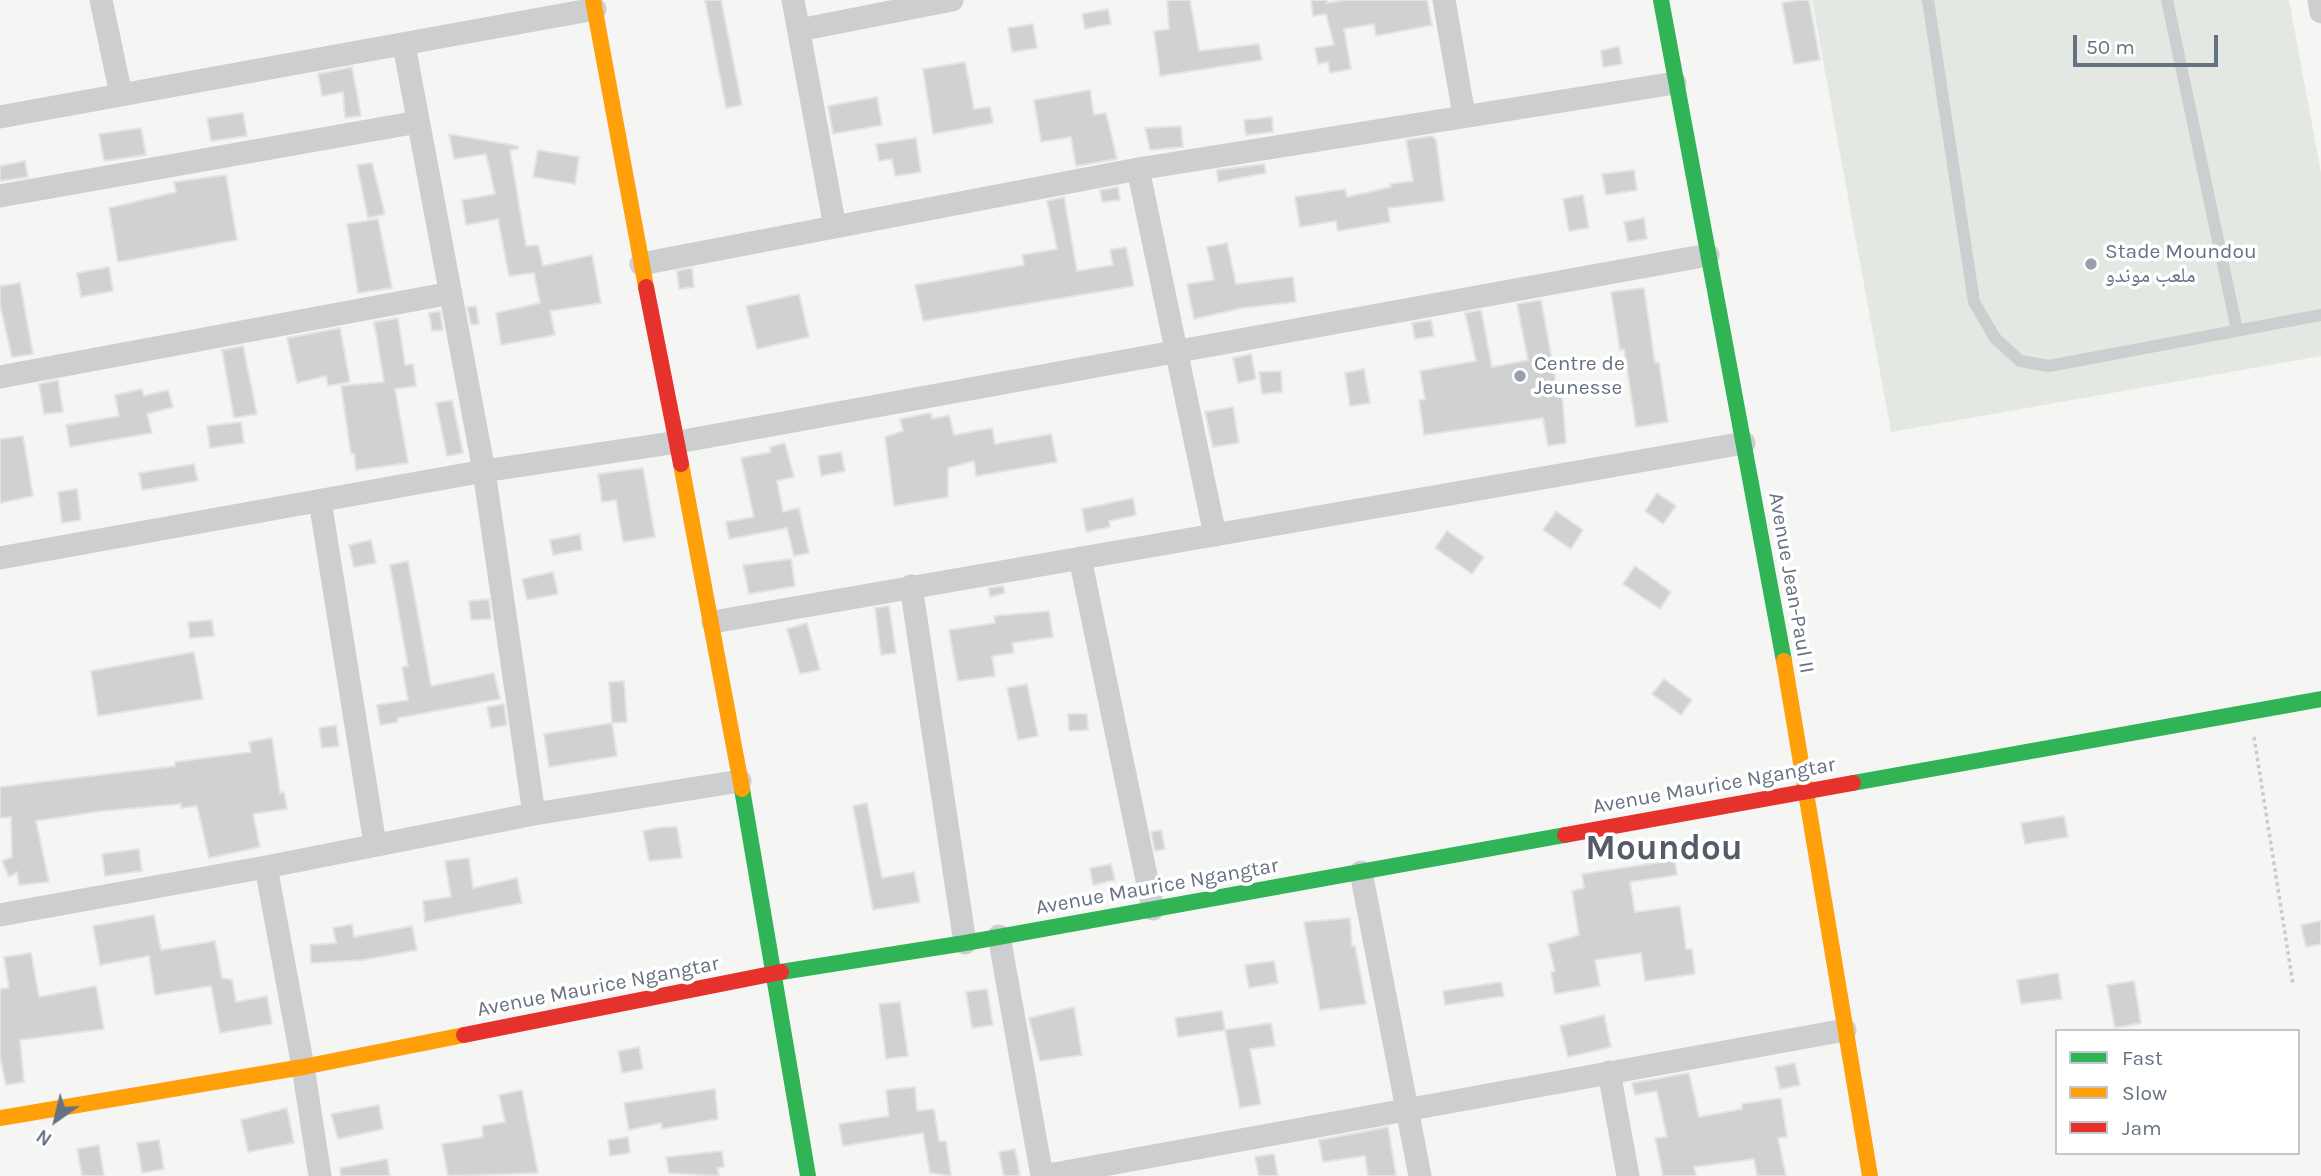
<!DOCTYPE html>
<meta charset="utf-8">
<style>
body{margin:0}
#map{position:relative;width:2321px;height:1176px;overflow:hidden;background:#f5f5f4;font-family:Karla,sans-serif}
canvas{display:block}
.legend{position:absolute;left:2055px;top:1029px;width:245px;height:126px;box-sizing:border-box;background:#fff;border:2px solid #c2c7cd;margin:0;padding:9px 12px;list-style:none;font-size:21px;color:#667283}
.legend li{display:flex;align-items:center;gap:14px;height:35px}
.legend b{width:35px;border:2px solid #c2c7cd}
.north{position:absolute;left:21px;top:1085px;width:70px;height:70px;-webkit-text-stroke:5px #fff;paint-order:stroke;rotate:214deg;font-size:19px;font-weight:700;line-height:28px;text-align:center;color:#667283}
.north::after{content:'';display:block;margin:auto;width:24px;height:32px;background:#667283;clip-path:polygon(50% 0,100% 100%,50% 72%,0 100%)}
.scale{position:absolute;left:2073px;top:35px;width:145px;height:32px;box-sizing:border-box;border:4px solid #667283;border-top:0;padding-left:9px;font-size:21px;line-height:24px;white-space:nowrap;color:#667283;-webkit-text-stroke:5px #fff;paint-order:stroke}
</style>
<div id="map">
<canvas width="2321" height="1176"></canvas>
<ul class="legend">
<li><b style="height:9px;background:#30b455"></b>Fast</li>
<li><b style="height:9px;background:#ff9f0a"></b>Slow</li>
<li><b style="height:9px;background:#e5322d"></b>Jam</li>
</ul>
<div class="north">N</div>
<div class="scale">50 m</div>
</div>
<script>
const ctx = document.querySelector('canvas').getContext('2d');
ctx.lineJoin = 'round';
function paint(path, color) {
  ctx.fillStyle = color;
  ctx.fill(path, 'evenodd');
}
function shape(rows) {
  const path = new Path2D();
  for (const r of rows) {
    path.moveTo(r[0], r[1]);
    for (let i = 2; i < r.length; i += 2) path.lineTo(r[i], r[i + 1]);
  }
  return path;
}
function strokePath(path, color, width, dash) {
  ctx.strokeStyle = color;
  ctx.lineWidth = width;
  ctx.lineCap = dash ? 'butt' : 'round';
  ctx.setLineDash(dash || []);
  ctx.stroke(path);
}
function label(font, color, halo, rows, align = 'center') {
  ctx.font = font + ' Karla,"Noto Naskh Arabic",sans-serif';
  ctx.lineWidth = 7;
  ctx.setLineDash([]);
  ctx.textBaseline = 'middle';
  ctx.strokeStyle = halo;
  ctx.fillStyle = color;
  for (const [text, x, y, turn = 0] of rows) {
    ctx.save();
    ctx.translate(x, y);
    ctx.rotate((+turn || 0) * Math.PI / 180);
    ctx.textAlign = isNaN(turn) ? turn : align;
    if (halo) ctx.strokeText(text, 0, 0);
    ctx.fillText(text, 0, 0);
    ctx.restore();
  }
}
paint(shape([
 [1812,0,2289,0,2321,173,2321,356,1891,432]
]), '#e4e8e2');
const building = shape([
 [705,0,721,0,742,105,726,108,705,0],
 [1167,0,1190,0,1199,51,1259,44,1262,60,1160,76,1154,31,1169,29,1167,0],
 [1311,0,1327,0,1327,3,1345,0,1427,0,1432,25,1376,36,1374,24,1344,29,1351,69,1330,73,1328,62,1318,64,1315,48,1334,45,1326,14,1313,16,1311,0],
 [1798,0,1809,0,1820,60,1794,64,1782,3,1798,0],
 [1108,9,1111,24,1085,29,1082,14,1108,9],
 [1033,24,1037,48,1012,52,1008,28,1033,24],
 [1619,46,1622,64,1603,67,1601,51,1619,46],
 [965,62,974,109,990,107,993,123,933,134,923,69,965,62],
 [352,67,361,116,345,118,343,92,322,96,318,74,352,67],
 [1090,90,1094,115,1106,113,1117,159,1076,166,1071,137,1041,142,1034,100,1090,90],
 [877,97,882,125,833,134,828,106,877,97],
 [243,113,247,136,211,141,207,118,243,113],
 [1272,117,1273,132,1246,135,1244,120,1272,117],
 [1181,126,1183,147,1150,150,1145,128,1181,126],
 [141,128,146,155,104,161,99,134,141,128],
 [449,134,518,146,518,149,510,150,526,246,538,245,543,266,592,255,601,303,550,311,555,335,501,345,496,313,540,303,534,273,509,276,498,219,466,225,462,200,495,194,486,154,454,159,449,134],
 [1432,136,1436,140,1444,201,1388,208,1390,222,1338,231,1336,221,1300,227,1295,197,1345,189,1347,197,1391,187,1390,184,1413,181,1406,140,1432,136],
 [916,138,921,172,895,176,892,159,879,161,876,144,916,138],
 [538,150,579,157,575,184,533,177,538,150],
 [25,161,28,177,0,181,0,166,25,161],
 [372,163,385,214,368,218,357,165,372,163],
 [1264,164,1266,173,1218,182,1217,170,1264,164],
 [1634,170,1637,190,1606,195,1602,174,1634,170],
 [226,175,237,240,118,262,109,208,176,192,174,182,226,175],
 [1118,187,1120,200,1102,202,1100,190,1118,187],
 [1583,195,1589,228,1569,231,1563,199,1583,195],
 [1064,197,1077,271,1113,265,1110,250,1126,247,1134,286,923,321,915,285,1024,265,1022,255,1057,249,1047,201,1064,197],
 [1644,218,1647,239,1628,242,1624,222,1644,218],
 [378,219,392,288,358,293,347,224,378,219],
 [1227,243,1236,284,1293,277,1296,302,1242,308,1194,319,1187,284,1214,280,1207,247,1227,243],
 [109,267,113,291,81,297,77,273,109,267],
 [692,268,694,287,679,289,677,271,692,268],
 [20,283,33,354,12,357,0,305,0,286,20,283],
 [1644,288,1655,363,1659,362,1668,422,1636,427,1624,349,1620,350,1611,292,1644,288],
 [799,294,809,337,757,349,746,306,799,294],
 [1541,300,1556,382,1561,381,1566,443,1548,446,1543,418,1424,435,1419,400,1425,399,1420,371,1476,361,1465,313,1481,310,1492,367,1528,360,1517,304,1541,300],
 [476,306,479,324,471,325,467,307,476,306],
 [440,311,443,330,432,331,429,313,440,311],
 [398,318,405,365,413,364,416,386,395,389,408,463,356,470,354,453,351,454,341,386,384,382,374,322,398,318],
 [1431,320,1434,336,1415,339,1412,323,1431,320],
 [340,328,350,382,328,386,326,376,297,383,287,338,340,328],
 [243,346,257,414,234,418,222,350,243,346],
 [1251,354,1256,379,1238,383,1233,358,1251,354],
 [1364,369,1370,403,1350,406,1345,373,1364,369],
 [1281,371,1282,392,1262,394,1259,372,1281,371],
 [58,380,63,412,44,414,39,384,58,380],
 [142,389,144,396,168,390,173,407,147,414,152,433,70,447,66,425,119,416,115,395,142,389],
 [452,400,463,453,447,456,436,403,452,400],
 [1233,407,1239,443,1213,447,1205,412,1233,407],
 [931,413,932,419,949,415,954,435,992,428,995,444,1051,434,1057,462,976,476,974,461,948,468,948,497,894,506,885,437,903,431,900,419,931,413],
 [241,422,244,443,210,448,207,426,241,422],
 [23,436,33,496,0,503,0,439,23,436],
 [785,443,794,477,777,481,783,512,799,508,809,553,794,556,787,528,729,539,726,522,754,517,741,458,771,452,770,447,785,443],
 [841,452,845,471,821,476,818,456,841,452],
 [194,464,198,481,142,490,139,473,194,464],
 [643,468,655,537,623,542,616,500,602,502,598,474,643,468],
 [77,489,81,520,62,523,58,492,77,489],
 [1657,493,1676,506,1663,524,1645,511,1657,493],
 [1133,498,1136,515,1109,521,1110,527,1086,532,1082,509,1133,498],
 [1556,511,1583,530,1571,549,1543,530,1556,511],
 [1447,531,1484,557,1472,574,1435,548,1447,531],
 [580,534,582,550,553,555,550,540,580,534],
 [371,540,376,563,354,567,349,545,371,540],
 [791,559,795,586,749,594,743,565,791,559],
 [408,561,431,686,494,673,500,699,398,718,398,722,380,725,377,705,408,700,402,667,408,666,390,565,408,561],
 [1635,566,1671,592,1660,609,1623,584,1635,566],
 [553,572,558,594,527,600,522,579,553,572],
 [1003,586,1005,593,990,597,988,588,1003,586],
 [489,599,491,619,471,620,469,601,489,599],
 [889,606,896,653,881,655,875,608,889,606],
 [1049,611,1053,637,1012,643,1014,653,992,656,995,676,958,681,949,630,995,623,994,616,1049,611],
 [212,620,214,636,190,638,188,622,212,620],
 [807,623,820,670,800,674,787,629,807,623],
 [194,652,203,699,98,716,91,671,194,652],
 [1664,679,1692,700,1681,715,1652,694,1664,679],
 [624,681,627,722,612,723,609,682,624,681],
 [1027,684,1038,736,1018,740,1007,688,1027,684],
 [504,704,507,725,491,728,487,707,504,704],
 [1068,714,1087,714,1088,730,1069,731,1068,714],
 [612,723,617,756,549,767,544,734,612,723],
 [336,725,339,746,322,748,319,728,336,725],
 [272,738,280,793,284,792,287,809,253,814,260,847,209,858,197,806,181,808,181,804,102,811,36,821,49,882,19,885,17,872,9,877,2,861,12,857,11,817,0,818,0,787,175,766,175,762,251,752,249,742,272,738],
 [867,803,882,878,914,872,920,902,873,910,853,806,867,803],
 [2064,816,2068,837,2025,844,2021,823,2064,816],
 [663,827,677,827,682,858,649,861,643,831,663,827],
 [1161,830,1165,849,1155,851,1151,832,1161,830],
 [139,849,142,871,105,876,102,854,139,849],
 [469,858,473,888,517,878,522,903,425,922,423,901,451,897,445,861,469,858],
 [1675,860,1677,875,1630,882,1635,912,1680,906,1686,949,1692,949,1695,974,1645,981,1641,953,1595,960,1600,986,1555,994,1551,972,1555,971,1548,944,1579,935,1572,891,1584,888,1582,874,1675,860],
 [1111,864,1115,880,1093,885,1090,868,1111,864],
 [154,915,161,950,215,941,222,978,232,980,236,1002,267,996,272,1024,220,1033,211,986,155,995,149,956,100,965,93,926,154,915],
 [1350,918,1352,946,1355,946,1366,1004,1320,1010,1304,922,1350,918],
 [2321,921,2321,944,2306,947,2301,925,2321,921],
 [352,924,354,937,412,926,417,950,363,960,311,963,310,945,336,943,333,928,352,924],
 [31,953,39,997,96,986,104,1029,20,1040,24,1082,6,1085,0,1057,0,989,9,988,4,957,31,953],
 [1274,961,1278,983,1249,988,1245,965,1274,961],
 [2058,973,2062,999,2021,1004,2017,980,2058,973],
 [2134,981,2141,1023,2115,1028,2107,985,2134,981],
 [1501,982,1504,996,1445,1005,1443,991,1501,982],
 [987,989,993,1025,972,1028,966,992,987,989],
 [900,1002,908,1056,886,1059,879,1004,900,1002],
 [1074,1007,1082,1055,1040,1061,1029,1018,1074,1007],
 [1222,1011,1225,1030,1178,1037,1175,1018,1222,1011],
 [1604,1015,1611,1047,1568,1057,1560,1026,1604,1015],
 [1271,1023,1275,1046,1250,1049,1261,1104,1240,1108,1225,1030,1271,1023],
 [639,1047,643,1069,622,1073,618,1051,639,1047],
 [1795,1063,1800,1085,1780,1089,1775,1067,1795,1063],
 [1689,1073,1699,1117,1742,1109,1742,1104,1781,1098,1787,1137,1778,1138,1786,1176,1757,1176,1754,1159,1694,1167,1696,1176,1663,1176,1655,1138,1667,1137,1657,1091,1635,1095,1632,1083,1689,1073],
 [915,1087,917,1111,934,1109,939,1141,946,1141,951,1176,930,1173,923,1133,843,1146,839,1124,889,1116,886,1090,915,1087],
 [715,1089,718,1119,662,1129,661,1123,629,1130,624,1103,715,1089],
 [522,1090,538,1173,448,1176,442,1144,483,1137,482,1126,505,1122,499,1095,522,1090],
 [379,1105,383,1129,338,1139,331,1114,379,1105],
 [287,1108,294,1143,248,1152,241,1120,287,1108],
 [1388,1127,1396,1176,1368,1176,1365,1156,1323,1162,1319,1140,1388,1127],
 [628,1137,630,1153,610,1156,608,1140,628,1137],
 [159,1140,164,1169,142,1173,137,1143,159,1140],
 [99,1145,104,1176,82,1176,77,1149,99,1145],
 [1015,1149,1020,1176,1004,1176,999,1152,1015,1149],
 [722,1151,724,1167,717,1168,719,1176,669,1173,666,1157,722,1151],
 [1274,1154,1278,1176,1259,1176,1255,1157,1274,1154],
 [387,1159,390,1176,341,1176,340,1168,387,1159]
]);
paint(building, '#d0d1d1');
strokePath(building, '#e4e4e4', 2);
strokePath(shape([
 [2254,737,2293,984]
]), '#cacacb', 3.5, [3.5, 3.5]);
strokePath(shape([
 [1928,0,1974,302,1995,338,2020,361,2049,366,2321,315],
 [2167,0,2237,330]
]), '#cdcecf', 12);
strokePath(shape([
 [101,0,121,95],
 [793,0,835,227],
 [1444,0,1464,115],
 [2319,0,2321,12],
 [799,30,952,0],
 [404,45,484,471,534,814],
 [0,117,595,9],
 [1138,169,1215,535],
 [0,196,418,122],
 [641,264,1138,169,1675,83],
 [0,377,451,293],
 [320,501,375,844],
 [0,558,484,471,678,442,1708,255],
 [1080,558,1153,909],
 [911,586,965,943],
 [713,622,1744,443],
 [266,867,303,1067,320,1176],
 [1361,872,1420,1176],
 [0,915,266,867,534,814,740,781],
 [999,936,1042,1176],
 [1609,1072,1628,1176],
 [1043,1176,1845,1030]
]), '#cdcecf', 23);
strokePath(shape([
 [1661,0,1784,661],
 [1853,783,2321,699],
 [742,789,808,1176],
 [781,972,965,943,1565,835]
]), '#30b455', 16);
strokePath(shape([
 [593,0,646,287],
 [681,464,742,789],
 [1784,661,1870,1176],
 [0,1118,303,1067,464,1035]
]), '#ff9f0a', 16);
strokePath(shape([
 [646,287,681,464],
 [1565,835,1853,783],
 [464,1035,781,972]
]), '#e5322d', 16);
for (const [x, y, r, color] of [
 [2091,264,7,"#98a0ab"],
 [1520,376,7,"#98a0ab"]
]) {
  const dot = new Path2D();
  dot.arc(x, y, r, 0, 2 * Math.PI);
  ctx.fillStyle = color;
  ctx.fill(dot);
  strokePath(dot, '#fff', 2.5);
}
label('21px', '#667283', '#fff', [
 ["Stade Moundou",2105,252],
 ["ملعب موندو",2105,276],
 ["Centre de",1534,364],
 ["Jeunesse",1534,388]
], 'left');
label('21px', '#667283', '#fff', [
 ["Avenue Jean-Paul II",1791,583,80],
 ["Avenue Maurice Ngangtar",1714,786,-10],
 ["Avenue Maurice Ngangtar",1157,887,-10],
 ["Avenue Maurice Ngangtar",598,987,-11]
]);
label('bold 35px', '#545c68', '#fff', [
 ["Moundou",1664,849]
]);
</script>
